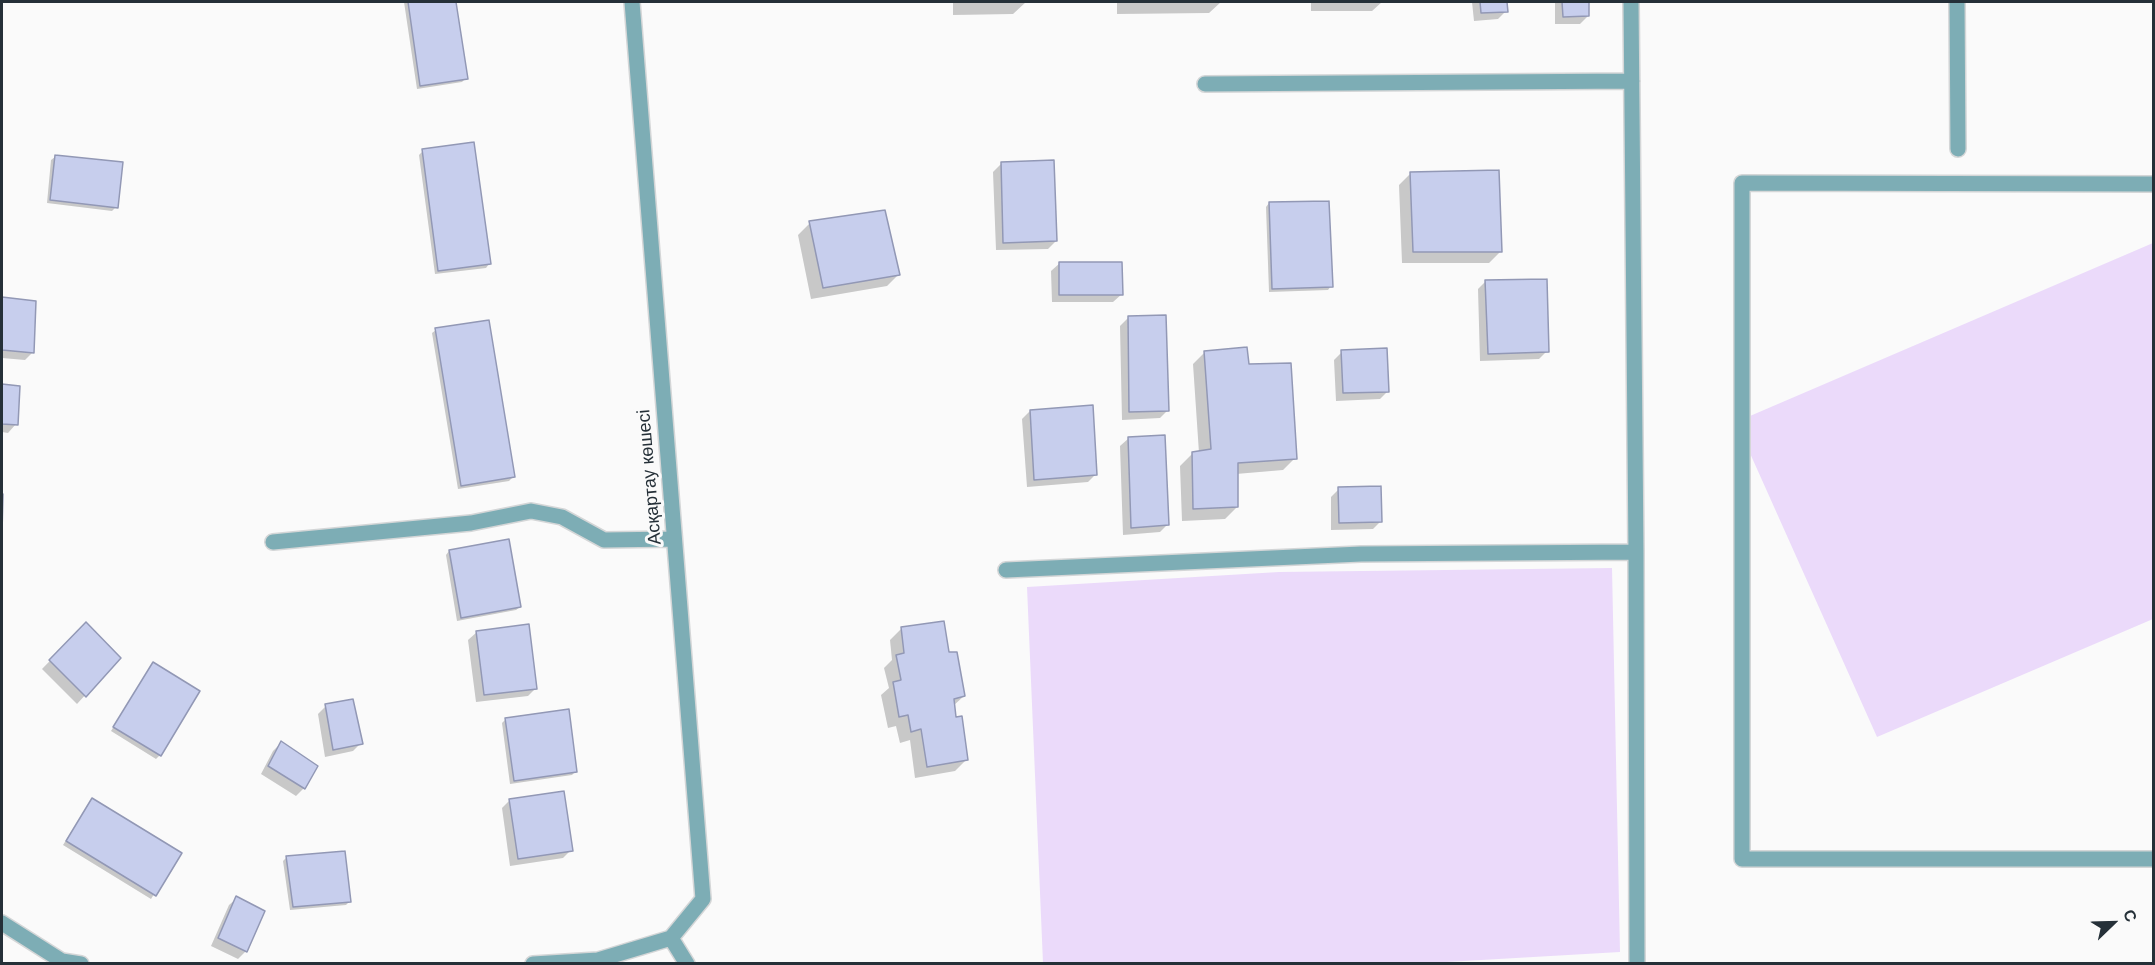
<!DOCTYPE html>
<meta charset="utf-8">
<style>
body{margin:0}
#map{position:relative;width:2155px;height:965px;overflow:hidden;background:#fafafa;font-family:Helvetica,sans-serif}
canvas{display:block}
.frame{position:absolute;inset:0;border:3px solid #253038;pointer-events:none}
.north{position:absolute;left:2083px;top:893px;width:60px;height:60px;-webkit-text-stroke:4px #fafafa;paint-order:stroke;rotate:67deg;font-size:16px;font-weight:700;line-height:24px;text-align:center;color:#253038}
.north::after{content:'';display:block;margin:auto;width:21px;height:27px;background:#253038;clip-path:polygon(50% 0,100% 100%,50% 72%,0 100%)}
</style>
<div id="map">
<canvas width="2155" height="965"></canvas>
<div class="frame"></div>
<div class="north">С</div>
</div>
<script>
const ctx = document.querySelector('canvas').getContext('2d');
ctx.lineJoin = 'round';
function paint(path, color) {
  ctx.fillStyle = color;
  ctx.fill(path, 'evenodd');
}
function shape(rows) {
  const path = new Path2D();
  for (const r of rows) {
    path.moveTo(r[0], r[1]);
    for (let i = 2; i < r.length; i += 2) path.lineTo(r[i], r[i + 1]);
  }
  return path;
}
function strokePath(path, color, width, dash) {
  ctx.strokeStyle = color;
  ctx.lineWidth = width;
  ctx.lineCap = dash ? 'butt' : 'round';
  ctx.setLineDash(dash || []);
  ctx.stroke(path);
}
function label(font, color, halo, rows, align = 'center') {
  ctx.font = font + ' Helvetica,sans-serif';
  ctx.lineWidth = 6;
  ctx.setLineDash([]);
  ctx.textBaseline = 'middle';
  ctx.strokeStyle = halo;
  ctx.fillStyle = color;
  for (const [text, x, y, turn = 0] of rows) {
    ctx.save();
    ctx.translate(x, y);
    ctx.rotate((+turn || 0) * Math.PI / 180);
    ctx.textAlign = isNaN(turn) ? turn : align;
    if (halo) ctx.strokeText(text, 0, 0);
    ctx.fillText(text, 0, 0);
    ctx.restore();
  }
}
paint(shape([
 [2153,243,2153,619,1877,737,1736,422],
 [1612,568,1620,952,1412,964,1043,963,1027,587,1279,572]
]), '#ebdafa');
paint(shape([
 [404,2,454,2,466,78,462,82,417,89],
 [953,2,1026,2,1013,14,953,15],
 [1117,2,1221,2,1209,13,1117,14],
 [1311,2,1382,2,1372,11,1311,11],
 [1472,2,1505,2,1506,11,1498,19,1474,21],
 [1555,2,1587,2,1588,16,1580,24,1555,24],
 [423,151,489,264,486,268,435,274,419,155],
 [55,157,116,207,112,211,47,203,51,160],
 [1001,164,1056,241,1048,249,996,250,993,172],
 [1411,173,1501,251,1489,263,1402,263,1399,185],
 [1269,203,1331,286,1328,290,1269,292,1266,207],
 [810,223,899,274,887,286,811,299,798,235],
 [1060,263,1122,294,1113,302,1052,302,1051,271],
 [1486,281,1547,351,1539,359,1480,361,1478,289],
 [2,298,35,302,33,352,25,360,2,358],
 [1128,318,1168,410,1160,418,1122,420,1120,326],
 [436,330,513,477,509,481,458,489,432,333],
 [1205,352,1247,366,1295,458,1283,470,1236,474,1237,507,1225,519,1182,521,1180,466,1192,454,1199,453,1193,364],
 [1342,352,1388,391,1380,399,1336,401,1334,360],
 [2,386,18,387,16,424,8,433,2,432],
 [1030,411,1096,474,1088,482,1027,487,1022,419],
 [1129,438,1168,524,1160,532,1123,535,1120,446],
 [1339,489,1381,521,1373,529,1331,530,1331,497],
 [449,551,520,607,516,610,457,621,446,555],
 [86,624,119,658,77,704,42,669],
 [902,628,947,654,964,696,953,706,955,719,967,759,955,771,915,778,910,740,900,743,896,726,888,728,881,695,889,688,884,668,892,660,890,640],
 [477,632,536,688,528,696,476,702,468,640],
 [150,667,160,755,156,759,111,731],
 [326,706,361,743,353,751,325,757,318,714],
 [506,719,576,771,572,775,510,784,502,723],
 [281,743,304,788,296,796,261,774,273,751],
 [92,799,180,853,151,899,63,845],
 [510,800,571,850,563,858,510,866,502,808],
 [287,857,350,901,346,905,290,910,283,861],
 [237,898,246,951,238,959,211,946,229,905]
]), '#0003');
const building = shape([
 [408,2,456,2,468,79,420,86,408,2],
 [1480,2,1507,2,1508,12,1481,13,1480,2],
 [1562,2,1589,2,1589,16,1563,17,1562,2],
 [474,142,491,264,438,271,422,149,474,142],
 [55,155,123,162,118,208,50,200,55,155],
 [1054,160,1057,241,1003,243,1001,162,1054,160],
 [1499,170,1502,252,1413,252,1410,172,1499,170],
 [1329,201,1333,287,1272,289,1269,202,1329,201],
 [885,210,900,275,823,288,809,221,885,210],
 [1059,262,1122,262,1123,295,1059,295,1059,262],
 [1547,279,1549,352,1488,354,1485,280,1547,279],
 [2,297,36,301,34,353,2,350,2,297],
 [1166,315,1169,411,1129,412,1128,316,1166,315],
 [489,320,515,477,461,486,435,328,489,320],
 [1247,347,1249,364,1291,363,1297,459,1238,463,1238,507,1193,509,1192,452,1211,449,1204,351,1247,347],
 [1387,348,1389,392,1343,393,1341,350,1387,348],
 [2,384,20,386,18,425,2,424,2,384],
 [1093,405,1097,475,1034,480,1030,410,1093,405],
 [1165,435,1169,525,1131,528,1128,437,1165,435],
 [1381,486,1382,522,1339,523,1338,487,1381,486],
 [2,494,3,494,2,533,2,494],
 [509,539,521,607,461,618,449,550,509,539],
 [944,621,949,652,957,652,965,696,954,699,956,717,962,716,968,760,927,767,921,729,911,732,908,715,899,717,893,682,901,680,896,655,904,653,901,627,944,621],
 [86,622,121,658,86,697,49,660,86,622],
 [529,624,537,689,484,695,476,631,529,624],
 [153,662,200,691,161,756,113,727,153,662],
 [353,699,363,744,333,750,325,704,353,699],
 [569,709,577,772,514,781,505,718,569,709],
 [281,741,318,766,305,789,268,766,281,741],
 [564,791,573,851,518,859,509,799,564,791],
 [92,798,182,853,156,896,66,841,92,798],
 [345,851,351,902,293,907,286,856,345,851],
 [236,896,265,911,247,952,218,938,236,896]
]);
paint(building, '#c7ceed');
strokePath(building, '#9298b5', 1.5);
const minor = shape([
 [632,2,703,899,671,938],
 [1631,2,1636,552,1637,964],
 [1957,2,1958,149],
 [1205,84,1632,81],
 [2154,184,1742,183,1742,859,2154,859],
 [273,542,471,523,531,511,562,517,604,540,674,539],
 [1006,570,1361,554,1636,552],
 [2,923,62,961,81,964],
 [671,938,687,964],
 [533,964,598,960,671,938]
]);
strokePath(minor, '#d4d6d7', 18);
strokePath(minor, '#7dadb5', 15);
label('18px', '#253038', '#fafafa', [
 ["Асқартау көшесі",650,477,-95]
]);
</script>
